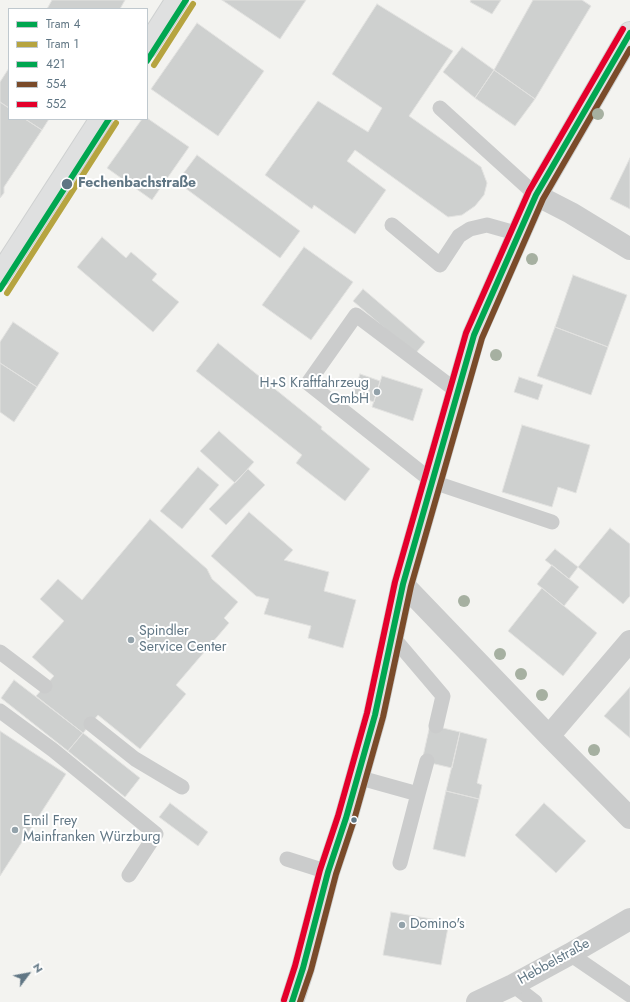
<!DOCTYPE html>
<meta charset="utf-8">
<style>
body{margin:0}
#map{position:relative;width:630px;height:1002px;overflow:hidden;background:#f3f3f0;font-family:Jost,sans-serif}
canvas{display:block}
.legend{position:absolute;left:8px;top:8px;width:140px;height:112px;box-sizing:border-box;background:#fff;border:1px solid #bfc8ce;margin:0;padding:5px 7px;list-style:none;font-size:12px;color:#607684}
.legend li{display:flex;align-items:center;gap:8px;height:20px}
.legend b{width:20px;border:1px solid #bfc8ce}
.north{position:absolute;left:8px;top:954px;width:40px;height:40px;-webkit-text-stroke:3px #fff;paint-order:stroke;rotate:58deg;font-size:11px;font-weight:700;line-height:16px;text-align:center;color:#607684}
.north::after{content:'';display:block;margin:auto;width:14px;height:18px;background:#607684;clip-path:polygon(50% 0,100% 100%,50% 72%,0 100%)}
</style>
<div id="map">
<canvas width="630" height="1002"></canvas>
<ul class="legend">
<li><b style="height:5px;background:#00a650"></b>Tram 4</li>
<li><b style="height:5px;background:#b6a440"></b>Tram 1</li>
<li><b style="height:5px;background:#00a651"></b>421</li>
<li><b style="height:5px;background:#7a4b2a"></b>554</li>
<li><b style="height:5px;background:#e4002b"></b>552</li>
</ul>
<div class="north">N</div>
</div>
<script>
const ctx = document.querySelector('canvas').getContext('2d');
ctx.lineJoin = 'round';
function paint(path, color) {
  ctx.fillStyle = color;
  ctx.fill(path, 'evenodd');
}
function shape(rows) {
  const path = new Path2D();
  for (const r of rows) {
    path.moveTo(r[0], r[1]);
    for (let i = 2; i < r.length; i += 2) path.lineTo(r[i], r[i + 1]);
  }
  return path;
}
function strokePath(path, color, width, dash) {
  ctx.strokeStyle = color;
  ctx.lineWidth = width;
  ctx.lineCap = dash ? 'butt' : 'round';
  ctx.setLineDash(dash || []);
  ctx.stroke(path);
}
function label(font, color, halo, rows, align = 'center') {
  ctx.font = font + ' Jost,sans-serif';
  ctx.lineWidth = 4;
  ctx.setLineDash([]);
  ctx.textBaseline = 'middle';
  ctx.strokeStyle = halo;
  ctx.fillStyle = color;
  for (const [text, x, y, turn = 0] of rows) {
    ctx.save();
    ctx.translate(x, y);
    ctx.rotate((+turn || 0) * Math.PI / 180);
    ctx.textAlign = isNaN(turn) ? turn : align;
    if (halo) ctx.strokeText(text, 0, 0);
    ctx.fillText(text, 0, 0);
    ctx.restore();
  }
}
const building = shape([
 [52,0,125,0,120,9,47,9,52,0],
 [222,0,306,0,280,39,222,0],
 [471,0,501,0,492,14,470,2,471,0],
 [533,0,582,0,591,6,535,99,494,70,533,0],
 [377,4,453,51,409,116,481,167,487,183,484,195,475,206,462,215,448,217,355,150,347,161,386,190,355,234,314,205,312,209,265,175,318,101,368,132,382,108,332,74,377,4],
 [197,23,264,71,218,136,151,89,197,23],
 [462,47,494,70,475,98,443,72,462,47],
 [9,68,9,108,0,102,0,82,9,68],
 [494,70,535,99,515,126,475,98,494,70],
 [0,102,9,108,9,119,25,119,42,130,4,187,4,193,0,198,0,102],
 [147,118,189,147,152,200,107,168,142,119,147,119,147,118],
 [25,119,49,119,42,130,25,119],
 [197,155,300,231,280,258,177,182,197,155],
 [630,158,630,209,610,199,630,158],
 [102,237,126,258,131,252,157,274,152,280,179,302,153,332,77,267,102,237],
 [304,247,353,282,311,340,262,305,304,247],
 [573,275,627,295,608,347,555,327,573,275],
 [363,289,425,342,415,354,353,301,363,289],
 [13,322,59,353,37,387,0,363,0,342,13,322],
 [555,327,608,347,591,395,537,376,555,327],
 [218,343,322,427,321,429,370,469,345,501,296,463,302,455,196,371,218,343],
 [0,363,37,387,14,422,0,412,0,363],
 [360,374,380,381,374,402,353,395,360,374],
 [382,376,423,389,413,421,372,407,382,376],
 [519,377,543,385,538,400,514,392,519,377],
 [522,425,590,445,576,493,558,487,552,507,502,492,522,425],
 [219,431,254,462,235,483,200,451,219,431],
 [198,467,219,485,182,529,160,511,198,467],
 [248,469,265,485,226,525,209,509,248,469],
 [249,512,293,550,284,560,329,572,324,591,356,600,343,648,308,638,311,626,264,614,269,599,256,596,211,556,249,512],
 [150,519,207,569,212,579,238,602,224,618,229,623,176,685,186,694,140,749,98,715,83,733,36,696,54,676,32,657,64,621,40,599,58,579,82,600,150,519],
 [610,528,630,544,630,596,623,604,578,567,610,528],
 [555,549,578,567,569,579,545,560,555,549],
 [552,565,579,587,564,606,537,584,552,565],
 [542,588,597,633,563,676,508,631,542,588],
 [14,680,83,733,68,751,1,698,14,680],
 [630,687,630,738,604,716,630,687],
 [430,725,460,732,452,768,422,761,430,725],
 [0,731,66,774,0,876,0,731],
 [460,732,487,739,477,783,482,785,479,799,446,791,460,732],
 [83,733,140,778,125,797,68,751,83,733],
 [446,791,479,799,465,857,433,849,446,791],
 [170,803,208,832,198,846,159,817,170,803],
 [544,803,586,841,556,873,515,835,544,803],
 [391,912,449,922,441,965,383,955,391,912]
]);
paint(building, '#ced0cf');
strokePath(building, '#e2e2e0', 1);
const secondary = shape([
 [147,47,177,0],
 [0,275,101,119],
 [292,1002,303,968,328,872,346,818,375,715,403,584,474,335,536,195,630,33]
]);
strokePath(secondary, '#ced0d0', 24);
strokePath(shape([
 [440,108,536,195],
 [392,225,440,265,459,236,470,229,487,225,519,234],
 [458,392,356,315,308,383,433,482,552,522],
 [392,636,443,696,436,726],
 [0,652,45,686],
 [0,711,53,750,156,834,129,875],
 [91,724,135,759,182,787],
 [357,777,418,794,427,761],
 [287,859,328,872],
 [400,863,418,794],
 [570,954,630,995],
 [513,985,535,1002]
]), '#cbcccc', 15);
strokePath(shape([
 [536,195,571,213,630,249],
 [403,584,549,736,630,818],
 [549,736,630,641],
 [477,1002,513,985,570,954,630,919]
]), '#cbcccc', 22);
strokePath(secondary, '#dfe0e0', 22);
strokePath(shape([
 [292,1002,303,968,328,872,346,818,375,715,403,584,474,335,536,195,630,33]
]), '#00a651', 6);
strokePath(shape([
 [300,1002,311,970,336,874,354,820,383,717,411,586,482,338,543,199,630,49]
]), '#7a4b2a', 6);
strokePath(shape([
 [284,1000,295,966,320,870,338,816,367,713,395,582,466,333,529,191,623,29]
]), '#e4002b', 6);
strokePath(shape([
 [147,61,186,0],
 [0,289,109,119]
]), '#00a650', 6);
strokePath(shape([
 [154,65,193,4],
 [7,293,116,123]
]), '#b6a440', 6);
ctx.fillStyle = '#a6b0a1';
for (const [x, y] of [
 [598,114],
 [532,259],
 [496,355],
 [464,601],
 [500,654],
 [521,674],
 [542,695],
 [594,750]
]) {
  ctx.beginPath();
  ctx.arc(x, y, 6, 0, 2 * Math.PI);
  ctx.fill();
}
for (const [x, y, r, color] of [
 [67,184,6,"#607684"],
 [377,392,4,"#93a2aa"],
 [131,640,4,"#93a2aa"],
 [354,820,3.5,"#607684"],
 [15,830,4,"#93a2aa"],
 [402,925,4,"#93a2aa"]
]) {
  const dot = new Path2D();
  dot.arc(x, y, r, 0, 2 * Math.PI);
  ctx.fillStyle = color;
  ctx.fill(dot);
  strokePath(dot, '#fff', 1.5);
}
label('bold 14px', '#607684', '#fff', [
 ["Fechenbachstraße",78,184]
], 'left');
label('14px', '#607684', '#fff', [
 ["H+S Kraftfahrzeug",369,384,"right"],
 ["GmbH",369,400,"right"],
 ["Spindler",139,632],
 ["Service Center",139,648],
 ["Emil Frey",23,822],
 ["Mainfranken Würzburg",23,838],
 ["Domino's",410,925]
], 'left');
label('14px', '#607684', '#fff', [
 ["Hebbelstraße",554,962,-29]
]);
</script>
